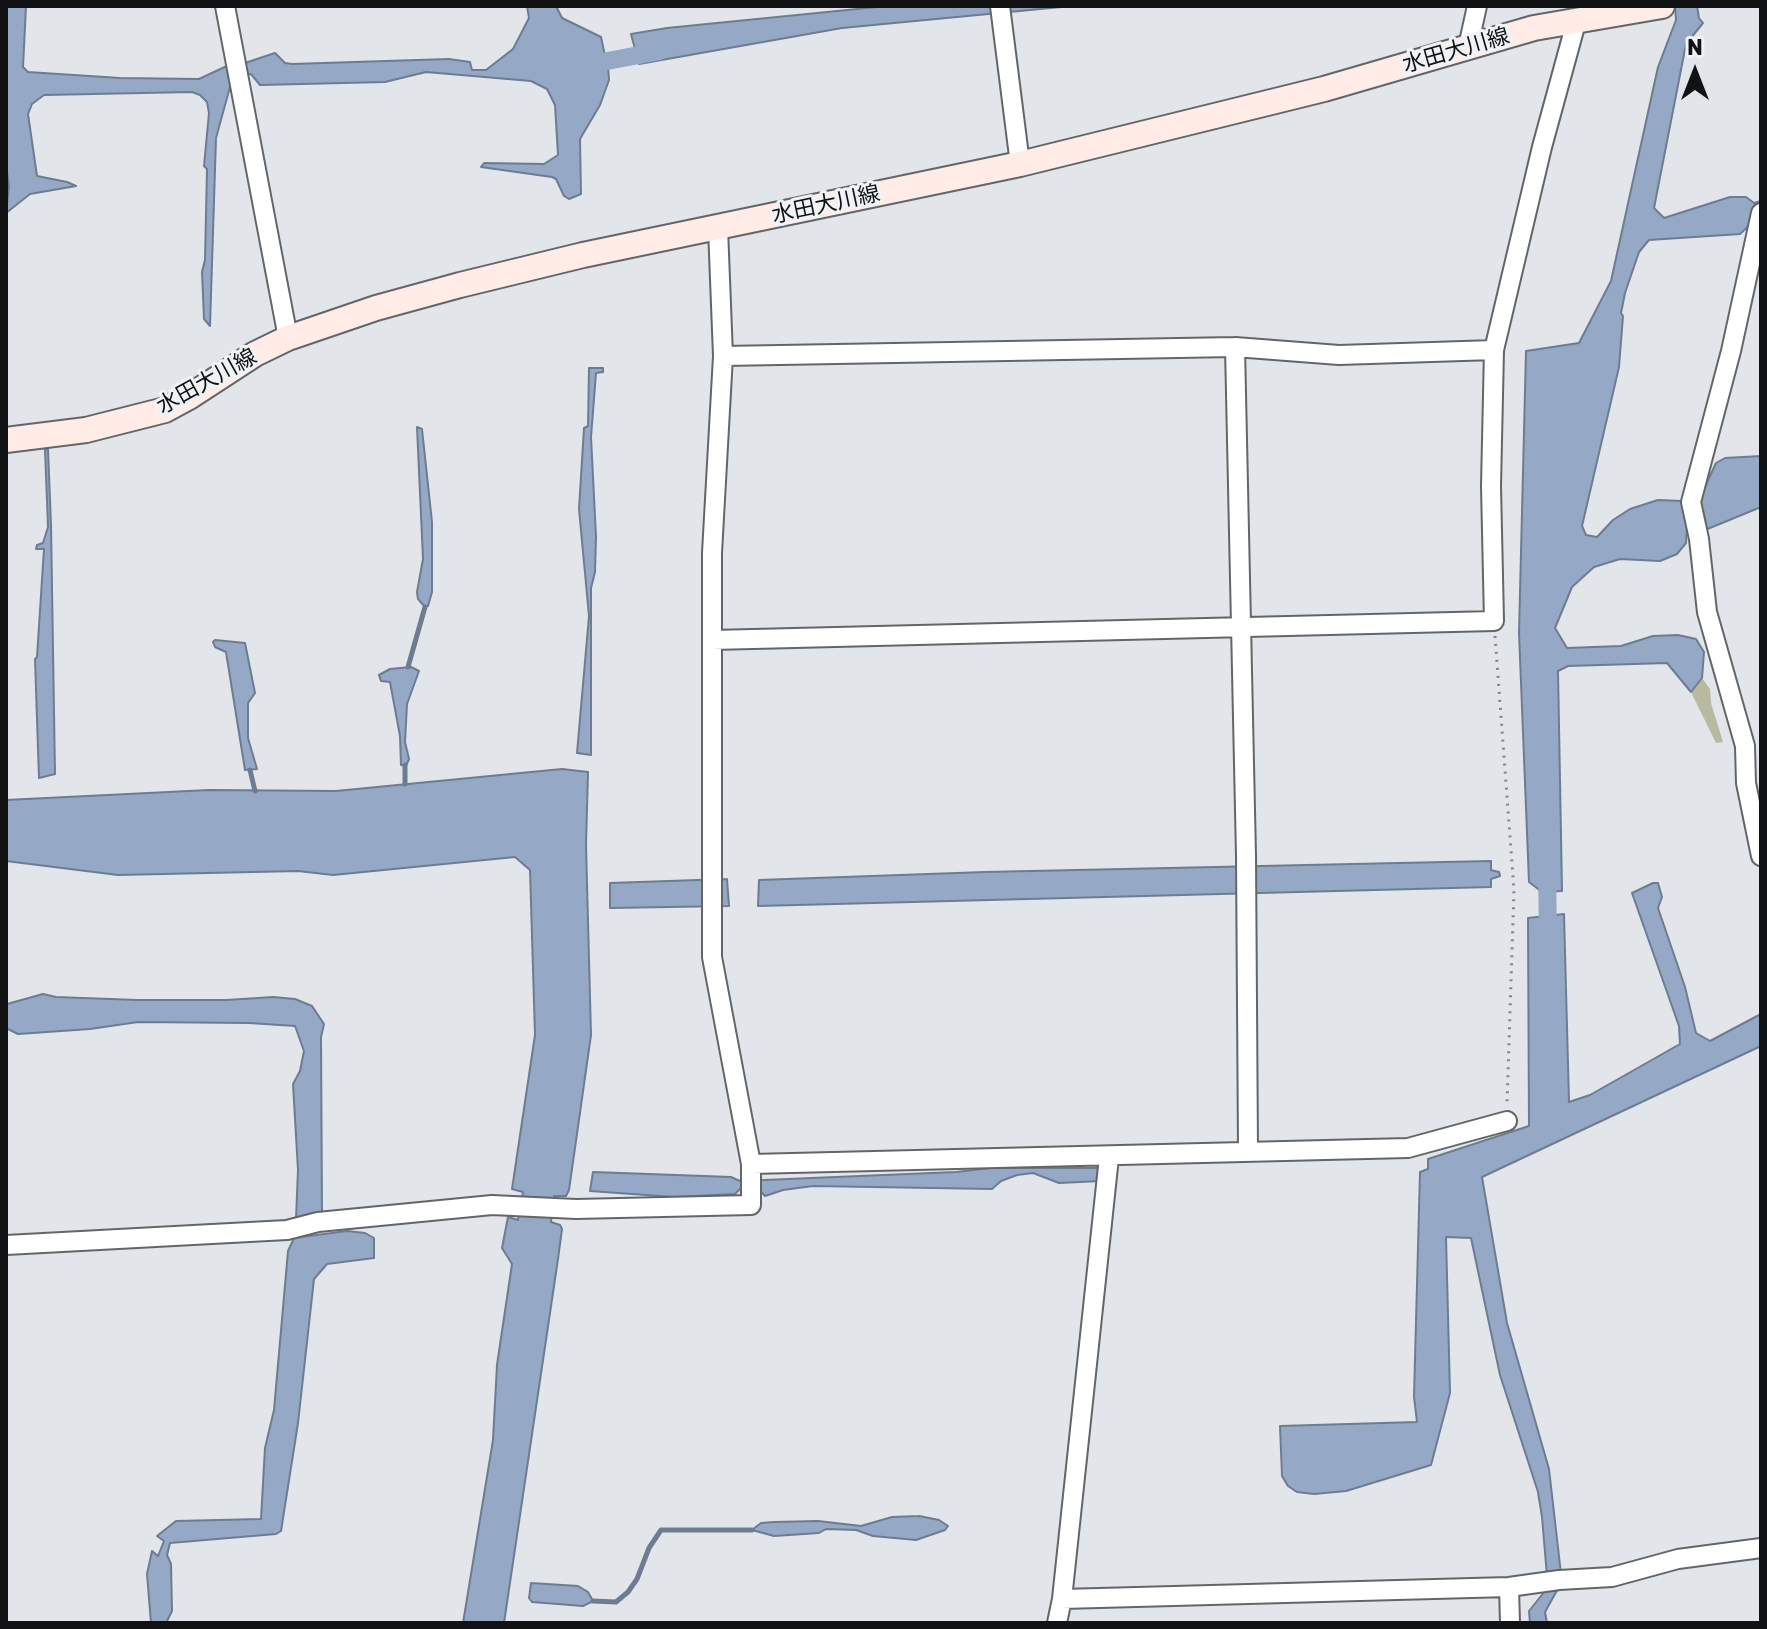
<!DOCTYPE html>
<meta charset="utf-8">
<style>
body{margin:0}
#map{position:relative;width:1767px;height:1629px;overflow:hidden;background:#e2e5e9;font-family:Rubik,sans-serif}
canvas{display:block}
.frame{position:absolute;inset:0;border:8px solid #111213;pointer-events:none}
.north{position:absolute;left:1655px;top:32px;width:80px;height:80px;-webkit-text-stroke:6px #eff3f6;paint-order:stroke;rotate:0deg;font-size:22px;font-weight:700;line-height:32px;text-align:center;color:#111213}
.north::after{content:'';display:block;margin:auto;width:28px;height:36px;background:#111213;clip-path:polygon(50% 0,100% 100%,50% 72%,0 100%)}
</style>
<div id="map">
<canvas width="1767" height="1629"></canvas>
<div class="frame"></div>
<div class="north">N</div>
</div>
<script>
const ctx = document.querySelector('canvas').getContext('2d');
ctx.lineJoin = 'round';
function paint(path, color) {
  ctx.fillStyle = color;
  ctx.fill(path, 'evenodd');
}
function shape(rows) {
  const path = new Path2D();
  for (const r of rows) {
    path.moveTo(r[0], r[1]);
    for (let i = 2; i < r.length; i += 2) path.lineTo(r[i], r[i + 1]);
  }
  return path;
}
function strokePath(path, color, width, dash) {
  ctx.strokeStyle = color;
  ctx.lineWidth = width;
  ctx.lineCap = dash ? 'butt' : 'round';
  ctx.setLineDash(dash || []);
  ctx.stroke(path);
}
function label(font, color, halo, rows, align = 'center') {
  ctx.font = font + ' Rubik,"Noto Sans JP",sans-serif';
  ctx.lineWidth = 6;
  ctx.setLineDash([]);
  ctx.textBaseline = 'middle';
  ctx.strokeStyle = halo;
  ctx.fillStyle = color;
  for (const [text, x, y, turn = 0] of rows) {
    ctx.save();
    ctx.translate(x, y);
    ctx.rotate((+turn || 0) * Math.PI / 180);
    ctx.textAlign = isNaN(turn) ? turn : align;
    if (halo) ctx.strokeText(text, 0, 0);
    ctx.fillText(text, 0, 0);
    ctx.restore();
  }
}
paint(shape([
 [1702,678,1710,689,1711,703,1723,742,1716,743,1691,692]
]), '#b7ba9f');
const water = shape([
 [6,6,26,6,23,67,28,72,120,78,199,79,229,65,233,67,275,53,285,63,292,64,449,59,470,62,472,70,486,70,513,49,529,18,527,6,556,6,562,18,601,37,605,56,625,55,626,63,608,66,609,80,600,105,580,139,581,194,569,199,564,196,556,179,552,177,481,167,484,163,544,164,558,155,555,105,547,89,531,81,426,72,385,82,260,85,251,74,233,76,216,138,210,326,204,319,202,272,205,260,207,169,204,166,209,113,207,102,200,95,192,92,44,95,32,104,28,114,37,176,67,182,76,186,30,194,6,213,9,187,6,165,6,6],
 [887,6,1072,6,842,28,639,64,631,34,667,28,887,6],
 [1675,6,1697,6,1699,18,1703,23,1686,44,1654,208,1664,218,1730,197,1746,197,1754,203,1761,201,1761,219,1755,220,1740,234,1649,240,1639,252,1625,293,1621,313,1623,316,1619,367,1582,526,1586,535,1597,537,1613,520,1630,509,1658,500,1681,501,1685,515,1700,508,1703,491,1716,463,1725,458,1761,456,1761,507,1705,530,1687,527,1686,543,1677,554,1660,561,1620,559,1594,567,1572,587,1555,628,1567,648,1621,646,1653,636,1678,635,1696,639,1704,652,1702,678,1691,692,1667,663,1568,666,1558,671,1562,891,1542,892,1529,882,1519,633,1526,351,1579,343,1611,281,1658,67,1676,20,1675,6],
 [589,368,603,368,603,372,596,373,591,437,596,537,595,572,591,588,591,755,577,753,589,616,579,509,584,428,588,426,589,368],
 [417,427,422,429,432,522,432,592,428,606,425,607,418,599,417,592,423,559,417,427],
 [45,449,48,449,51,525,55,774,39,778,35,659,37,657,44,549,36,549,37,545,43,543,48,527,45,449],
 [215,640,245,643,255,693,248,703,248,738,257,769,245,770,226,652,215,647,213,642,215,640],
 [411,667,419,671,407,704,405,742,409,759,406,766,401,765,400,736,390,682,381,681,379,675,390,669,411,667],
 [562,769,588,772,586,845,591,1035,569,1190,566,1196,554,1196,551,1222,560,1225,562,1229,558,1259,504,1623,463,1623,493,1440,497,1365,512,1264,502,1248,508,1217,518,1220,523,1192,512,1189,535,1035,530,870,515,857,333,875,298,871,118,875,6,861,6,800,209,790,336,791,562,769],
 [1491,861,1491,870,1499,872,1500,876,1491,879,1491,887,758,906,759,880,985,872,1491,861],
 [727,879,729,906,610,908,610,883,727,879],
 [1653,883,1658,883,1662,897,1658,908,1685,987,1696,1033,1710,1041,1761,1014,1761,1046,1482,1177,1507,1323,1549,1469,1561,1574,1560,1585,1545,1612,1547,1623,1530,1623,1529,1611,1545,1591,1547,1576,1542,1517,1538,1492,1500,1375,1471,1238,1446,1237,1450,1393,1431,1465,1346,1491,1314,1494,1297,1492,1288,1486,1282,1476,1280,1426,1417,1422,1414,1397,1420,1172,1428,1169,1428,1159,1529,1126,1528,918,1564,914,1569,1102,1590,1095,1680,1044,1679,1026,1632,893,1653,883],
 [43,994,56,997,137,1000,227,1000,273,997,295,999,312,1006,324,1024,321,1037,322,1215,296,1219,298,1170,293,1084,300,1071,304,1051,295,1026,249,1023,138,1022,90,1029,18,1034,6,1028,7,1004,43,994],
 [990,1168,1098,1168,1104,1173,1101,1181,1059,1183,1033,1173,1017,1175,1001,1181,992,1189,813,1186,783,1190,765,1196,758,1188,740,1189,735,1194,674,1197,590,1191,593,1172,731,1177,740,1181,956,1172,990,1168],
 [347,1231,365,1233,374,1238,374,1258,327,1264,314,1279,298,1423,281,1531,276,1534,170,1543,167,1555,171,1564,172,1611,166,1623,151,1623,147,1574,152,1551,158,1556,164,1541,157,1536,176,1521,261,1519,265,1448,274,1410,288,1251,294,1238,347,1231],
 [919,1516,939,1520,948,1526,945,1530,916,1540,873,1536,856,1530,826,1529,819,1533,774,1536,752,1530,761,1523,774,1522,818,1521,861,1526,892,1517,919,1516],
 [531,1583,578,1586,588,1592,593,1601,583,1606,532,1602,529,1598,531,1583]
]);
paint(water, '#95a9c7');
strokePath(water, '#6d7c91', 2);
strokePath(shape([
 [408,667,425,607],
 [405,765,405,784],
 [250,770,255,791],
 [593,1601,616,1602,628,1592,637,1579,649,1548,661,1530,752,1530]
]), '#6d7c91', 5);
strokePath(shape([
 [602,62,660,51],
 [1547,869,1548,939]
]), '#95a9c7', 18);
const street = shape([
 [225,6,288,338],
 [1000,6,1020,164],
 [1468,47,1477,6],
 [1761,213,1731,351,1691,502,1699,539,1707,612,1745,746,1746,783,1761,856],
 [1235,347,1246,856,1248,1150],
 [723,356,1235,347,1339,355,1494,350],
 [712,640,1494,621,1491,486,1494,350,1542,147,1577,19],
 [751,1164,1408,1148,1507,1121],
 [6,1245,287,1230,318,1222,492,1205,576,1209,751,1205,751,1164,712,957,712,553,723,356,718,228],
 [1509,1587,1510,1623],
 [1062,1599,1509,1587,1559,1580,1612,1577,1678,1559,1761,1548],
 [1057,1623,1062,1599,1109,1157]
]);
const secondary = shape([
 [6,440,86,430,165,410,189,397,255,354,288,338,376,308,460,285,583,255,1020,164,1324,89,1534,28,1662,6]
]);
strokePath(street, '#636669', 22);
strokePath(secondary, '#636669', 28);
strokePath(shape([
 [1495,636,1514,890,1507,1104]
]), '#848789', 3, [2, 6]);
strokePath(street, '#fff', 18);
strokePath(secondary, '#ffece7', 24);
label('22px', '#111213', '#eff3f6', [
 ["水田大川線",1456,51,-16],
 ["水田大川線",826,205,-12],
 ["水田大川線",207,382,-29]
]);
</script>
